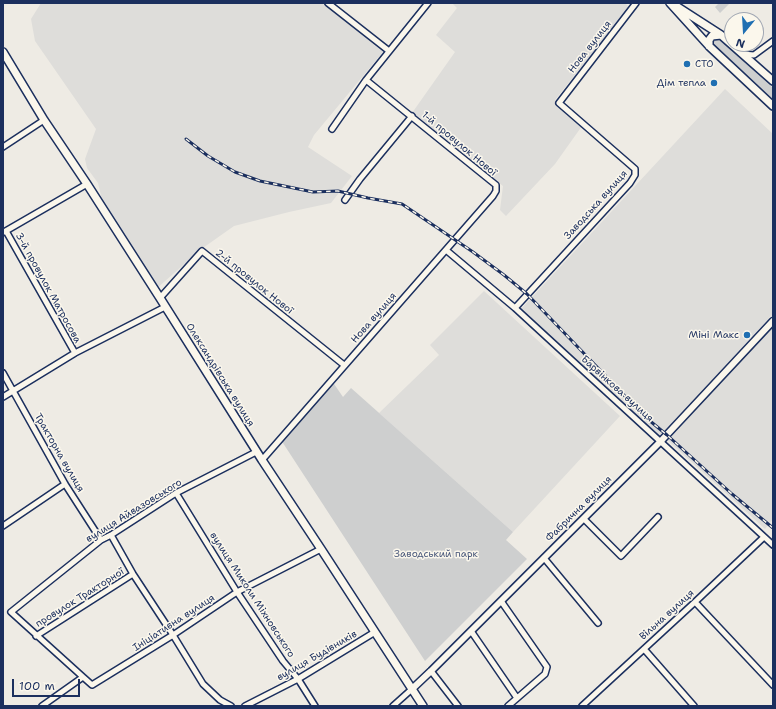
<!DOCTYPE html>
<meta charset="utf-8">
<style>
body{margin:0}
#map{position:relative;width:776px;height:709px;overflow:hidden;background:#eeebe4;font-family:"Shantell Sans",sans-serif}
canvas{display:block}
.frame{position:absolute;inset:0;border:4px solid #1b2f5e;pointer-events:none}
.north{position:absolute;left:724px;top:12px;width:40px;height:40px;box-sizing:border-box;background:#fbf7ec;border:1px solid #a1a7b3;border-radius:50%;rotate:198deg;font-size:11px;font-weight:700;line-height:16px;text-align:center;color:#1b2f5e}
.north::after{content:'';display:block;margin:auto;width:14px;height:18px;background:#1f6fb2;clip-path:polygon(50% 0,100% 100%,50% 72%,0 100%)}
.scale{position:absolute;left:12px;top:679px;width:68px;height:18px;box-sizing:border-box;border:2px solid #1b2f5e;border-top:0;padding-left:5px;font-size:12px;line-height:14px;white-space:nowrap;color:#1b2f5e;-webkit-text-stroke:3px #fbf7ec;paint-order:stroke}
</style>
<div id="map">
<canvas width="776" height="709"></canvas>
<div class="frame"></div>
<div class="north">N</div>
<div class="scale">100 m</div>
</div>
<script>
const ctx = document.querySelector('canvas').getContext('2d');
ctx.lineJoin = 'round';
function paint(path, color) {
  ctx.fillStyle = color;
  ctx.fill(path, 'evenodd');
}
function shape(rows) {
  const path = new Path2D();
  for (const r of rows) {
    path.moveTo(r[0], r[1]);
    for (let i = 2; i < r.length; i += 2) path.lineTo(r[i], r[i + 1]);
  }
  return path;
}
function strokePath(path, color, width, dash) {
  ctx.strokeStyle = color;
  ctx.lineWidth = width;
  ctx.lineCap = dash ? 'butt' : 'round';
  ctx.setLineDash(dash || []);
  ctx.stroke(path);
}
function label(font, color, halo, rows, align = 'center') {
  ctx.font = font + ' "Shantell Sans",sans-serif';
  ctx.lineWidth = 3;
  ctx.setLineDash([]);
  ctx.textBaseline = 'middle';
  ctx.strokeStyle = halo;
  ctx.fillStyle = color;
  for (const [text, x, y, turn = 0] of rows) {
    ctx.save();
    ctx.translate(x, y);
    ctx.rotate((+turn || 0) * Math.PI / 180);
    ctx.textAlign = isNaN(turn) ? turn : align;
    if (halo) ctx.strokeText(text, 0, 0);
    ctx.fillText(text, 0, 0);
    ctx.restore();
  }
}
paint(shape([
 [41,3,322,3,383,52,314,135,308,147,352,176,331,203,289,212,234,226,200,250,155,290,102,200,98,183,87,168,85,159,96,129,35,41,31,19],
 [452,3,625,3,629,7,555,100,561,110,582,126,555,164,506,216,500,210,503,186,412,113,455,52,436,35,457,8],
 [725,89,773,134,773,314,659,437,521,309],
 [484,291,620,416,513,532,379,413,439,355,430,345],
 [773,326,773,519,765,529,663,436]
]), '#deddda');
paint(shape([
 [719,3,730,3,720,13,715,7],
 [718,38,773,88,773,101,713,45,712,42,713,39],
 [332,381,343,397,351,388,513,532,506,540,527,559,425,661,281,440]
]), '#cecfcf');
const minor = shape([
 [328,3,389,51],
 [743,54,754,55,773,41],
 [332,129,366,80,428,3],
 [3,147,44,120],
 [345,200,360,179,412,116],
 [6,231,75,353],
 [4,232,87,184],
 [446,250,515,308,773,545],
 [160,298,202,251,344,365],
 [515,308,630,183,635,175,635,169,559,103,636,3],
 [3,373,65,484,101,540],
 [3,397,75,353,165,307],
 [262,460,493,196,496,191,496,185,366,80],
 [176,493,237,592,283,661,298,679,315,706],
 [584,519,621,556,658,517],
 [3,526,65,484],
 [111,535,133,574,173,635,203,684,220,700,231,706],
 [544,558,598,623],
 [501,601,547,667,545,674,508,706],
 [695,602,773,685],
 [471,631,517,698],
 [36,636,133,574],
 [644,649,694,706],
 [431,671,458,706],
 [83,677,11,612,101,540,111,535,176,493,256,452],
 [42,706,83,677,92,685,173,635,237,592,321,549],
 [245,706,298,679,375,632],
 [393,706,412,689],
 [582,706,695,602,764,537]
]);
const tertiary = shape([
 [412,689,431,671,661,441,773,321]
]);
const secondary = shape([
 [670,3,709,46,773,106],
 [676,6,721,35],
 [709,46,709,40,712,36,721,35,773,81],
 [3,52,44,120,87,184,160,298,262,460,321,549,423,706]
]);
strokePath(minor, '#1b2f5e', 8);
strokePath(tertiary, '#1b2f5e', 9);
strokePath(secondary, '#1b2f5e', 10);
strokePath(minor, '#fbf7ec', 5);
strokePath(tertiary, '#fbf7ec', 6);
strokePath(secondary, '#fbf7ec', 7);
const rail = shape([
 [186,139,208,156,235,172,260,181,313,192,338,191,368,198,402,204,473,252,504,275,527,294,644,416,667,435,732,494,773,528]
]);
strokePath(rail, '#1b2f5e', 3);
strokePath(rail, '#fbf7ec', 1.5, [4.5]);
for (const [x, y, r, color] of [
 [687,64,4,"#1f6fb2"],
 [714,83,4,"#1f6fb2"],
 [747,335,4,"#1f6fb2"]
]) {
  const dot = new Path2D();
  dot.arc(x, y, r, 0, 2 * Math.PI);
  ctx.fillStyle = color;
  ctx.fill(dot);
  strokePath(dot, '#fbf7ec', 1.5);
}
label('10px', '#1b2f5e', '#fbf7ec', [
 ["Нова вулиця",590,47,-52],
 ["1-й провулок Нової",459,144,40],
 ["Заводська вулиця",596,205,-48],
 ["2-й провулок Нової",254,282,39],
 ["3-й провулок Матросова",48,288,61],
 ["Нова вулиця",374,318,-49],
 ["Олександрівська вулиця",220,375,58],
 ["Барвінкова вулиця",617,389,42],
 ["Тракторна вулиця",59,453,60],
 ["Фабрична вулиця",579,509,-45],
 ["вулиця Айвазовського",134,511,-32],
 ["вулиця Миколи Міхновського",252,595,57],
 ["провулок Тракторної",80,598,-32],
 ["Вільна вулиця",667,615,-42],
 ["Ініціативна вулиця",174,623,-33],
 ["вулиця Будівників",317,656,-30]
]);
label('10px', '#1b2f5e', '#fbf7ec', [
 ["СТО",695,64,"left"],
 ["Дім тепла",706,83],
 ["Міні Макс",739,335]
], 'right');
label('10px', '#48577a', '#fbf7ec', [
 ["Заводський парк",436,554]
]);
</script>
